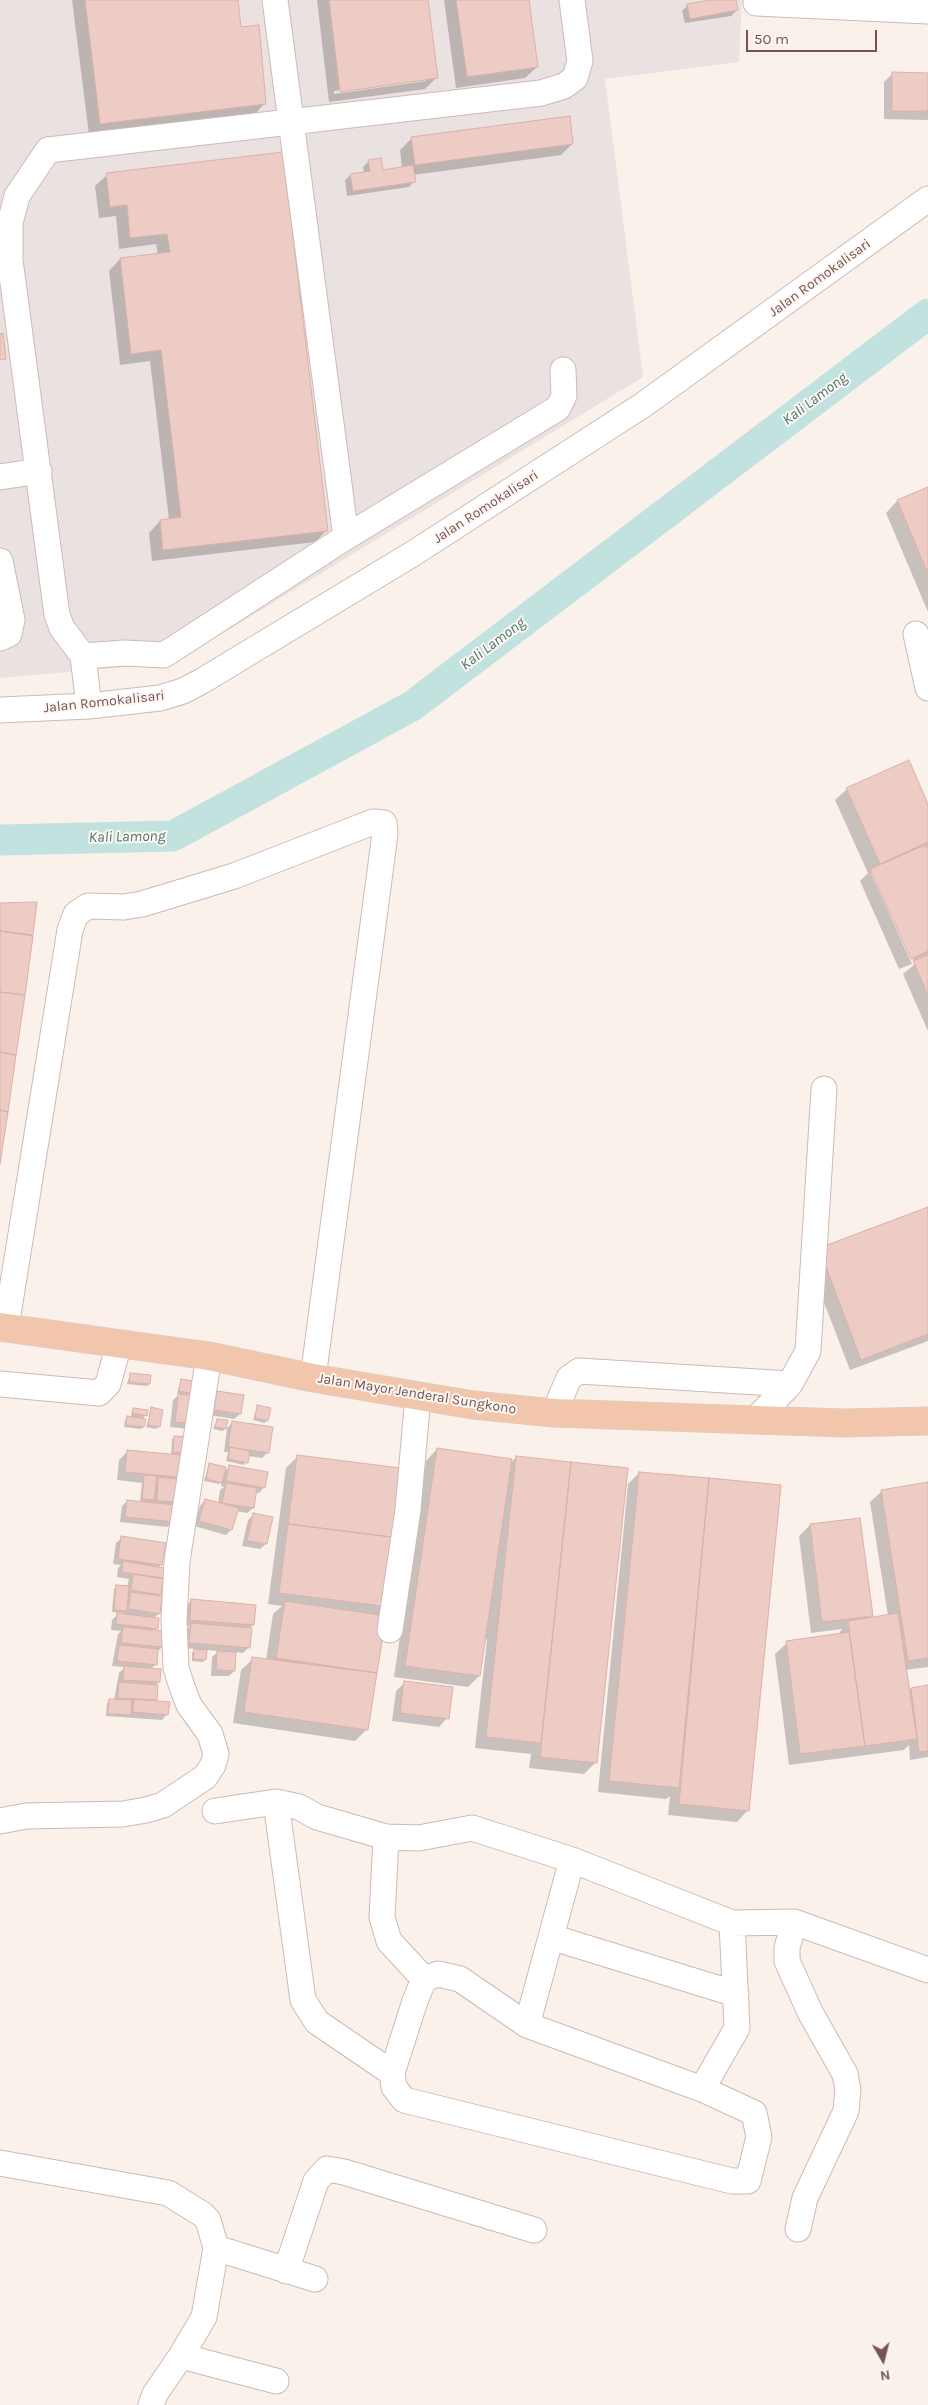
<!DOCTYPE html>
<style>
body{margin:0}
#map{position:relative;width:928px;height:2405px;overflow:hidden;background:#faf1eb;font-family:Karla,sans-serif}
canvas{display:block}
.north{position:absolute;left:858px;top:2335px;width:50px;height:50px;-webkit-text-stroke:4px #fdf6f1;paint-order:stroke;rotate:172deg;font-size:14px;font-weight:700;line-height:20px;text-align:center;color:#735451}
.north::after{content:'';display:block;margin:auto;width:18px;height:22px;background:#735451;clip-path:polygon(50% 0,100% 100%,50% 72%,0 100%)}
.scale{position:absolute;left:746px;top:30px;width:131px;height:22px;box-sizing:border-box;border:2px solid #735451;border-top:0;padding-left:6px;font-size:15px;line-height:18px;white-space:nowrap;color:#735451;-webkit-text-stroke:4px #fdf6f1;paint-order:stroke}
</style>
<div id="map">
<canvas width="928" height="2405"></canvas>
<div class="north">N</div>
<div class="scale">50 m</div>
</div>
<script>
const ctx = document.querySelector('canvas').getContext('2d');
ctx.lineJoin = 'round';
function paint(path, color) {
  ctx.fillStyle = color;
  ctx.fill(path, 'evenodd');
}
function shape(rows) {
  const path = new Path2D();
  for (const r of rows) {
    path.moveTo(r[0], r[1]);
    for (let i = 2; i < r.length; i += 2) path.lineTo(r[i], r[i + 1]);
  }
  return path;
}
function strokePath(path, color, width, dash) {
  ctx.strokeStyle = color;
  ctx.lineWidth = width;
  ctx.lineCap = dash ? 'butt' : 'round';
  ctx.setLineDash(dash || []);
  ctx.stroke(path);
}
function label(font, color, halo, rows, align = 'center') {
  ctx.font = font + ' Karla,sans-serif';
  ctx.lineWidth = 4;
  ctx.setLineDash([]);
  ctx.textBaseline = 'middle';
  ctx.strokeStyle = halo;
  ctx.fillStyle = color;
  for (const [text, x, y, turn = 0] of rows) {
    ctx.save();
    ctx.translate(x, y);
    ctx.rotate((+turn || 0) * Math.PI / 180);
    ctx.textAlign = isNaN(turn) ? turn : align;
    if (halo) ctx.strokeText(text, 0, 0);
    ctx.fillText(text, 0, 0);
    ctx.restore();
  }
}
paint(shape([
 [0,0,742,0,739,62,605,79,643,377,174,663,0,678]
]), '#eae2e0');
paint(shape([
 [72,0,236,0,240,28,265,103,254,115,89,135],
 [317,0,427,0,437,77,425,89,329,102],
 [426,78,426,81,334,94,334,91],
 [444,0,528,0,537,67,525,78,456,88],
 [719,0,735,0,737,10,731,16,685,23,682,11,688,5],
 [893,73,928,74,928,120,884,119,884,82],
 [569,117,572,144,561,155,413,175,414,181,409,187,347,196,345,180,351,175,364,173,363,167,369,161,381,171,402,168,400,150,411,139],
 [282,154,327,530,315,542,152,561,149,533,160,521,169,520,150,361,120,365,109,271,120,259,158,255,156,244,119,249,116,216,99,218,95,186,107,175],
 [928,488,928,612,886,513,897,501],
 [847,789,928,807,928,848,926,849,928,854,928,1031,903,974,915,964,874,873,871,873,912,964,899,969,860,881,868,873,835,800],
 [0,904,32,935,0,1156],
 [928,1208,928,1341,850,1370,808,1261],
 [130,1374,149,1384,147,1386,127,1384],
 [181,1380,198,1383,188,1429,170,1427,173,1400,180,1394,177,1393],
 [217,1392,240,1414,234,1419,209,1415,212,1398],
 [257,1407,267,1420,265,1423,253,1420],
 [133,1409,146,1415,142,1419,143,1427,141,1429,124,1427,125,1420,130,1418],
 [152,1409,159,1426,156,1429,146,1427],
 [217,1420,225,1428,223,1431,213,1429],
 [233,1422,268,1452,262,1458,248,1456,244,1465,226,1461,228,1452,224,1452,227,1428],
 [175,1437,189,1439,173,1521,167,1527,120,1522,122,1506,127,1501,140,1502,142,1483,117,1480,119,1460,128,1451,171,1455,172,1439],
 [437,1449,510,1464,516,1457,627,1469,595,1763,584,1774,529,1768,531,1754,475,1748,487,1639,484,1639,479,1676,468,1687,394,1677,426,1461],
 [298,1456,406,1470,367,1729,355,1741,233,1723,241,1670,253,1659,266,1660,273,1614,282,1606,268,1604,286,1468],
 [209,1465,223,1473,229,1467,264,1487,259,1493,255,1492,253,1508,247,1513,236,1511,231,1530,226,1535,194,1526,200,1506,205,1500,218,1504,220,1490,224,1487,221,1486,222,1481,219,1484,204,1481],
 [639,1473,780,1486,748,1810,737,1822,668,1815,670,1796,666,1799,598,1792,628,1484],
 [928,1484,928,1667,905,1670,908,1692,911,1689,928,1687,928,1757,910,1760,909,1745,904,1750,789,1765,775,1654,787,1643,838,1635,842,1629,811,1633,799,1536,810,1525,871,1615,868,1619,888,1616,870,1502,882,1491],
 [254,1514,271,1518,266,1544,260,1549,242,1546,248,1520],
 [122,1538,161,1565,157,1568,162,1577,159,1594,157,1597,159,1613,153,1619,158,1619,156,1629,154,1632,162,1647,157,1652,156,1664,151,1669,159,1682,155,1686,157,1686,155,1702,167,1714,162,1720,106,1716,107,1703,114,1700,119,1673,125,1667,112,1666,118,1634,121,1631,111,1630,112,1620,118,1614,123,1615,124,1613,112,1612,114,1589,117,1586,127,1587,129,1579,117,1577,118,1568,121,1565,113,1564,116,1543],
 [192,1600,253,1625,249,1629,249,1647,243,1653,235,1652,234,1671,229,1676,211,1676,212,1657,219,1651,206,1650,205,1659,203,1662,192,1661,192,1653,196,1649,184,1648,186,1630,190,1626,185,1625,186,1606],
 [405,1682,447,1718,439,1727,392,1721,396,1691]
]), '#0003');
strokePath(shape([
 [0,840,173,836,412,706,928,314]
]), '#c1e2df', 31);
const building = shape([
 [85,0,238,0,241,27,259,25,266,104,100,124,85,0],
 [329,0,428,0,438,78,340,92,329,0],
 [456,0,529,0,538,67,467,77,456,0],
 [711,0,736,0,738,10,690,19,687,4,711,0],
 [892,72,928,73,928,111,892,111,892,72],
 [570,116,573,144,415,165,411,137,570,116],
 [283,152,328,531,163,550,160,520,181,517,161,350,131,354,120,258,170,252,167,234,130,238,127,205,110,207,106,173,283,152],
 [381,158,383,170,413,165,416,182,353,191,350,174,370,171,368,160,381,158],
 [3,333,6,359,0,360,0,334,3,333],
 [928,487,928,574,897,500,928,487],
 [909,760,928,804,928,842,880,864,846,788,909,760],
 [925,845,928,851,928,951,911,959,870,869,925,845],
 [37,902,33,935,0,931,0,903,37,902],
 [0,931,33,936,25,995,0,992,0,931],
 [928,955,928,995,913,961,928,955],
 [0,992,25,995,16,1055,0,1052,0,992],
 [0,1052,16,1055,8,1112,0,1110,0,1052],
 [0,1110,8,1112,0,1164,0,1110],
 [928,1207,928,1334,861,1360,819,1248,928,1207],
 [130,1373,151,1375,150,1384,129,1382,130,1373],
 [181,1379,199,1382,197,1394,179,1391,181,1379],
 [217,1391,244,1395,241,1414,214,1410,217,1391],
 [178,1394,197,1396,194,1424,175,1422,178,1394],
 [257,1405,271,1408,268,1421,255,1418,257,1405],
 [151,1407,163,1410,160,1427,148,1425,151,1407],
 [133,1408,148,1410,147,1416,132,1413,133,1408],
 [127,1416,146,1419,144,1427,126,1425,127,1416],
 [217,1419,228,1420,226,1429,215,1427,217,1419],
 [232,1421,273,1427,269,1453,228,1447,232,1421],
 [174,1436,190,1437,189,1454,173,1452,174,1436],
 [230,1447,250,1451,248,1463,228,1459,230,1447],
 [437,1448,512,1459,480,1676,405,1666,437,1448],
 [127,1450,190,1456,187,1478,125,1472,127,1450],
 [297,1455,408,1469,399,1538,288,1524,297,1455],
 [516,1456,571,1462,541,1743,486,1737,516,1456],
 [571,1462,628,1468,597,1763,540,1757,571,1462],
 [209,1463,226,1467,222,1483,206,1479,209,1463],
 [229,1465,268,1472,265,1488,226,1481,229,1465],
 [639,1472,709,1478,679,1788,609,1781,639,1472],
 [144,1475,157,1476,154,1500,142,1499,144,1475],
 [158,1477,179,1479,177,1502,157,1501,158,1477],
 [709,1478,781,1485,749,1811,679,1804,709,1478],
 [928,1482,928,1658,908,1661,881,1490,928,1482],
 [226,1483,257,1488,254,1508,222,1503,226,1483],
 [205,1499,239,1508,232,1530,199,1521,205,1499],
 [127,1500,176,1505,174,1522,125,1517,127,1500],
 [253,1513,273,1517,267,1544,247,1541,253,1513],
 [860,1518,873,1616,822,1622,810,1524,860,1518],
 [288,1524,399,1538,390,1607,279,1593,288,1524],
 [121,1536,166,1543,162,1565,118,1559,121,1536],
 [123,1561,164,1568,163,1578,122,1572,123,1561],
 [133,1574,163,1579,161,1595,131,1590,133,1574],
 [116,1585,129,1586,127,1611,114,1610,116,1585],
 [131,1592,162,1596,160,1614,128,1609,131,1592],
 [191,1599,256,1605,254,1625,190,1620,191,1599],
 [285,1601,386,1616,377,1673,276,1658,285,1601],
 [117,1613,159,1618,158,1629,116,1624,117,1613],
 [898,1613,917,1739,865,1746,848,1621,898,1613],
 [191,1623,252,1628,250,1648,189,1643,191,1623],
 [123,1627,164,1631,163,1647,121,1643,123,1627],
 [849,1632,865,1746,800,1754,786,1641,849,1632],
 [119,1645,158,1649,157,1665,117,1661,119,1645],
 [194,1649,207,1650,206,1660,193,1659,194,1649],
 [217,1651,236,1652,235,1671,216,1670,217,1651],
 [252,1657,377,1673,368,1730,244,1712,252,1657],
 [124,1666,161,1669,160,1682,123,1680,124,1666],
 [404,1681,453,1687,449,1719,400,1713,404,1681],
 [119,1682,158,1685,157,1700,118,1698,119,1682],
 [928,1685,928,1751,919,1752,911,1688,928,1685],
 [109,1699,132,1700,131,1715,108,1714,109,1699],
 [134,1699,170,1702,168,1715,133,1712,134,1699]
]);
paint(building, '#edccc6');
strokePath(building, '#deafa8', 1);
const minor = shape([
 [756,3,928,11],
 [0,477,39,471],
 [346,537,558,408,564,396,563,370],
 [0,561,12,620,9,634,0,638],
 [916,634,928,688],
 [83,656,125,653,164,655,346,537,275,0],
 [89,706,83,656,62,628,57,615,10,260,10,223,17,196,48,150,541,93,564,86,575,78,580,61,572,0],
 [0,710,89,706,160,698,183,691,202,681,414,553,643,405,928,199],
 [6,1327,70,930,76,914,88,906,124,907,142,904,234,876,373,822,384,823,385,834,313,1378],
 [0,1384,99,1393,108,1384,119,1344],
 [554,1413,569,1378,579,1371,790,1384],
 [755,1420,790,1384,808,1351,824,1089],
 [390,1630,408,1510,418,1396],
 [276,1802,303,2000,317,2022,392,2073],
 [215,1811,276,1802,299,1807,317,1817,386,1837,419,1838,472,1828,572,1860,732,1923,794,1922,928,1970],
 [0,1821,26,1816,123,1814,146,1810,163,1805,205,1777,213,1765,216,1754,210,1734,189,1705,182,1687,176,1668,174,1620,177,1561,209,1356],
 [386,1837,382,1917,389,1941,424,1979],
 [794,1922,787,1948,787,1961,810,2012,845,2074,848,2090,846,2111,805,2198,798,2229],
 [551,1937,736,1994],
 [527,2025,572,1860],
 [702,2089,527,2025,460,1979,438,1974,424,1979,415,2001,392,2073,394,2087,404,2100,732,2181,748,2181,759,2137,754,2113,702,2089,737,2028,732,1923],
 [0,2163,168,2193,202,2214,208,2220,216,2248,204,2317,181,2356,276,2381],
 [216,2248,315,2279],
 [286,2271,316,2181,327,2169,344,2172,534,2230],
 [151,2405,155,2394,181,2356]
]);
const major = shape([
 [0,1327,209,1356,313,1378,473,1405,554,1413,755,1420,844,1423,928,1421]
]);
strokePath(minor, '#ceb9b5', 27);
strokePath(major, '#d8cfce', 29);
strokePath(minor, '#fff', 25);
strokePath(major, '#f1c6ac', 28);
label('14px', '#735451', '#fdf6f1', [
 ["Jalan Romokalisari",820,278,-36],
 ["Jalan Romokalisari",486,507,-33],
 ["Jalan Romokalisari",104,702,-6],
 ["Jalan Mayor Jenderal Sungkono",417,1394,9]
]);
label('italic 15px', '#467672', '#fdf6f1', [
 ["Kali Lamong",815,399,-37],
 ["Kali Lamong",493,644,-37],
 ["Kali Lamong",127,837,-1]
]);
</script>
